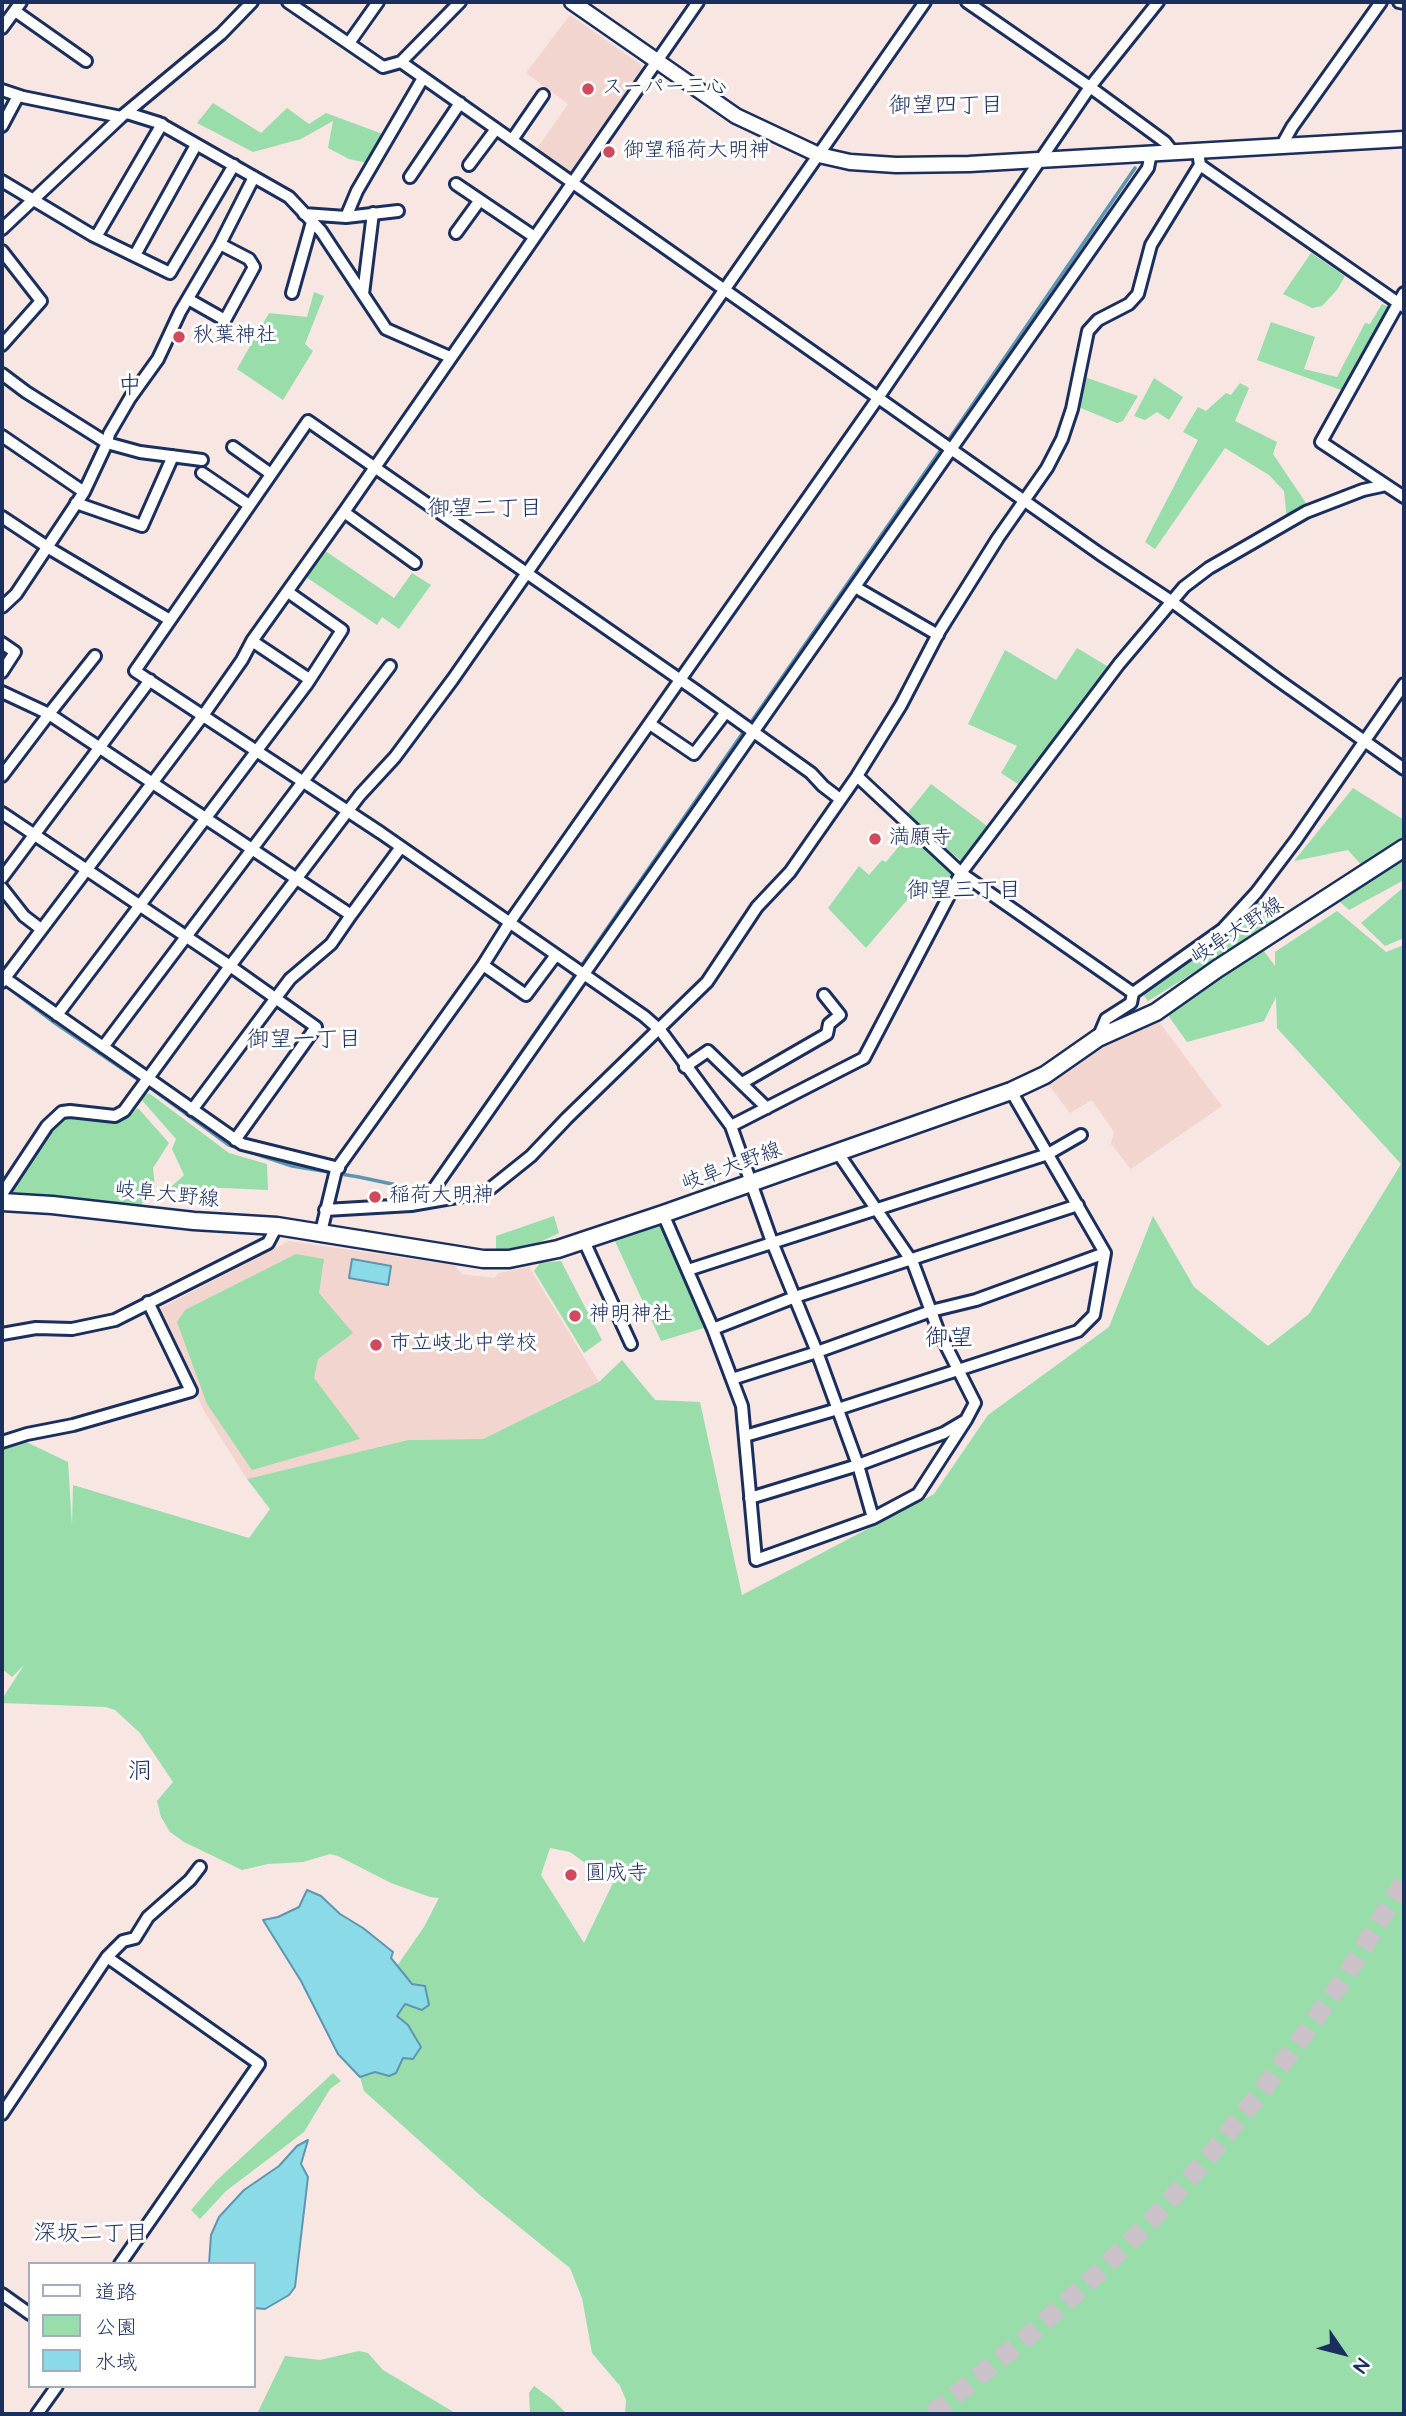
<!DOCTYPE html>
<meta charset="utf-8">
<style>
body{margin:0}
#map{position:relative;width:1406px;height:2416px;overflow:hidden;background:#f7e6e2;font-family:"Architects Daughter","Klee One",sans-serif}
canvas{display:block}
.frame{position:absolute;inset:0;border:4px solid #1b2f5e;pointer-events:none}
.legend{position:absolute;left:28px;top:2262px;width:228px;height:126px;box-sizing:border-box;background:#fff;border:2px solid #a4acbf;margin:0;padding:9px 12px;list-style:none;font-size:21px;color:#1b2f5e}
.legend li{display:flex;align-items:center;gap:14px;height:35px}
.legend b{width:35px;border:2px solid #a4acbf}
.north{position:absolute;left:1308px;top:2318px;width:70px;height:70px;-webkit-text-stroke:5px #fff;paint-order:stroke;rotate:125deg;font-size:19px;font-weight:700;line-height:28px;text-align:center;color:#1b2f5e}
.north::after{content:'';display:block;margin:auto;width:24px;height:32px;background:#1b2f5e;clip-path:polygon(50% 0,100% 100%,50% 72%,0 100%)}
</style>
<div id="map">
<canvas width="1406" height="2416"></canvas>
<div class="frame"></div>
<ul class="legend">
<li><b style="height:9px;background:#fff"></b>道路</li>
<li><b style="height:19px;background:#98ddaa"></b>公園</li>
<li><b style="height:19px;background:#8bdae8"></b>水域</li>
</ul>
<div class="north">N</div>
</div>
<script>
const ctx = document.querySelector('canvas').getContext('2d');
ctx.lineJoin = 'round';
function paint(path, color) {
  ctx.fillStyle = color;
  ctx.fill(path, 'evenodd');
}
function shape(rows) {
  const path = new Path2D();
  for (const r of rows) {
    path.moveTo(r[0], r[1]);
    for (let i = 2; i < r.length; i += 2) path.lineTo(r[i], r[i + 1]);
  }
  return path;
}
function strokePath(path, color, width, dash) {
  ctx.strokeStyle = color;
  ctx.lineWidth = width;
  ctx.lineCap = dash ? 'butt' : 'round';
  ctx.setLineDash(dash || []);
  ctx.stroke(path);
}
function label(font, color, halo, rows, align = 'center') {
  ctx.font = font + ' "Architects Daughter","Klee One",sans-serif';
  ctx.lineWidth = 6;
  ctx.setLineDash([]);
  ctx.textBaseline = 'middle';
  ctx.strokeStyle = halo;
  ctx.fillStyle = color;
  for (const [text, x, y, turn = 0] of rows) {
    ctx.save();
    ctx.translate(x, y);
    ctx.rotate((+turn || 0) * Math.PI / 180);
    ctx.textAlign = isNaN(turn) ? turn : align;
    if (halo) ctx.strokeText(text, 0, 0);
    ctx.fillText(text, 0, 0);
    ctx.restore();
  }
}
paint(shape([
 [570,15,640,64,642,71,570,173,566,174,534,153,568,104,526,73],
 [1154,1015,1222,1106,1131,1169,1111,1144,1114,1132,1092,1100,1070,1113,1044,1079],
 [289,1241,454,1265,462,1274,494,1278,499,1273,529,1267,599,1382,483,1439,408,1440,247,1479,204,1411,159,1309]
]), '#f2d5ce');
paint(shape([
 [213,103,261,133,287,108,309,124,326,113,388,136,368,163,349,159,328,148,333,121,301,139,253,152,197,123],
 [1311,253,1345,276,1337,290,1322,306,1312,308,1283,294],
 [314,292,324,296,305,344,313,351,283,400,237,369,269,313,307,317],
 [1382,304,1389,307,1359,359,1344,391,1257,360,1271,322,1315,337,1304,369,1337,377,1365,323,1370,324],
 [1082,376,1138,396,1123,421,1117,423,1076,406],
 [1154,378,1183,397,1169,420,1157,412,1145,420,1134,416],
 [1240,383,1249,388,1235,421,1277,442,1273,454,1308,506,1287,520,1284,491,1269,475,1225,448,1155,549,1145,542,1198,440,1183,432,1198,407,1206,411,1226,393,1231,395],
 [324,550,394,598,412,573,431,585,399,629,382,617,377,625,303,575],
 [1077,648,1112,669,1021,786,1001,773,1017,746,968,724,1005,650,1056,680],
 [931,784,991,829,964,863,906,815],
 [1353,788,1404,820,1404,840,1364,868,1348,850,1294,861],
 [908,835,950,869,953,879,938,899,919,886,866,948,828,908,859,866,869,875,882,860,886,862],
 [1404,859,1404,880,1349,910,1340,902],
 [1404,887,1404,938,1385,946,1361,923],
 [1259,897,1277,921,1148,1001,1142,993,1231,930],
 [1337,911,1386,952,1404,945,1404,2414,625,2414,626,2400,620,2386,592,2353,582,2298,570,2268,481,2196,364,2091,360,2077,375,2072,389,2076,408,2025,396,2017,405,2003,421,2010,412,1984,397,1966,424,1927,439,1898,430,1897,391,1883,338,1856,330,1854,303,1862,268,1864,242,1870,184,1842,170,1832,161,1817,157,1801,173,1782,140,1733,115,1710,106,1707,2,1703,2,1699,24,1665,12,1677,2,1669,2,1445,18,1438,68,1462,72,1526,73,1485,249,1538,270,1509,247,1479,408,1440,483,1439,599,1382,622,1360,655,1400,700,1402,742,1595,934,1494,988,1415,1109,1327,1153,1216,1194,1287,1268,1346,1309,1314,1401,1164,1277,1028,1276,997,1264,1021,1187,1042,1165,1011,1261,947,1275,966,1275,952],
 [550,1848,570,1852,613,1883,584,1943,541,1875],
 [149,1093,229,1153,267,1164,268,1190,201,1187,196,1193,171,1187,184,1175,172,1149,176,1139,140,1098],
 [138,1108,169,1143,153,1168,155,1187,141,1205,6,1196,63,1116,119,1121],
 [554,1216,559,1233,523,1250,496,1250,496,1236],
 [664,1223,707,1327,661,1341,614,1239],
 [296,1254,324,1259,319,1293,353,1333,318,1359,314,1378,360,1439,252,1470,207,1404,177,1322,185,1310],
 [561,1261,602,1340,584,1353,534,1271,540,1263],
 [333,2073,341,2081,330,2089,304,2132,226,2191,200,2219,191,2210,216,2181],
 [359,2351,368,2353,383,2370,457,2414,257,2414,285,2356,320,2360],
 [534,2386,553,2400,567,2414,530,2414,529,2393]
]), '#98ddaa');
const water = shape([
 [352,1259,391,1266,388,1285,349,1278,352,1259],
 [307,1890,321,1896,340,1914,363,1928,393,1952,391,1958,412,1984,425,1986,429,2005,422,2010,405,2004,397,2016,408,2025,421,2047,413,2059,403,2058,396,2073,389,2076,375,2072,360,2077,338,2054,301,1981,263,1920,278,1917,299,1907,307,1890],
 [308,2140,301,2164,308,2177,295,2287,289,2295,265,2309,254,2308,254,2264,209,2264,211,2235,219,2217,244,2190,279,2166,297,2146,308,2140]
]);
paint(water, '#8bdae8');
strokePath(water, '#5e96b1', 2);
strokePath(shape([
 [949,439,1135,168],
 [751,722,940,451],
 [2,983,55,1023,152,1089,229,1145,292,1166,359,1177,425,1191,742,734]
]), '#5e96b1', 3.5);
strokePath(shape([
 [932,2414,1032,2333,1096,2275,1151,2221,1206,2160,1261,2092,1306,2032,1347,1974,1404,1881]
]), '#cbc1c8', 19, [19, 10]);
const street = shape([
 [288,2,383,67,401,62,1100,554,1171,601,1278,680,1404,769],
 [967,2,1090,87,1165,142,1172,151],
 [1399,2,1404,3],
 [15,11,86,61],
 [2,28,21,2],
 [349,43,378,2],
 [401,62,460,2],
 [2,90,23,97,121,117],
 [127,113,159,123,289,197,321,231,386,329,450,357],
 [2,126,18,96],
 [512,140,543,95],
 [1282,145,1292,127,1381,2],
 [469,165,496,129],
 [1200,165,1404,307],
 [410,177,460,103],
 [2,181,92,235,170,273,234,165],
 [456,184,533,236],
 [304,214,346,217,357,191,423,78],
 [346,217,398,211],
 [2,229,121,117,221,34,252,2],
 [456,233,480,200],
 [96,237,162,124],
 [2,251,41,301,2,345],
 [135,255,196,145],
 [292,293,312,222],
 [1404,293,1321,442,1404,497],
 [363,294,373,213],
 [188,299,225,320,254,267,249,259,220,244],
 [2,374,26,392,107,443,140,452,202,460],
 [2,436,84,492],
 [233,447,271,474],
 [202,473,249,505],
 [76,503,142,526,173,456],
 [344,512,415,563],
 [2,517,52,550,170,620],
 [855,587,938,635],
 [2,607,16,594,84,492,107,443,109,434,130,398,158,359,180,312,220,244,254,177],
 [252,641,309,679],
 [2,643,15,652,2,672],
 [2,692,49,714,95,656],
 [650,724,694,754,726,712],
 [2,776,49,714,351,915,331,944,290,979,192,1110],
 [857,776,961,873,1133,993,1131,1003,1106,1019,1098,1038],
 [840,799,823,786,811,773,695,690,308,421,135,671,381,833,644,1016,660,1030,731,1126,772,1242,817,1352,858,1465,873,1518],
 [2,813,230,966,316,1027,235,1140],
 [2,878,150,680],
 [2,888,24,916,41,929],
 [351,915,401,847],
 [483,965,526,995,556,955],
 [2,976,242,1144,339,1168],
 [2,982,202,717,242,660,252,641,344,512,698,2],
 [1133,993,1223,929,1256,893,1296,840,1404,684],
 [57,1015,307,684,342,630,288,592],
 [103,1047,390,666],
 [685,1067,708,1051,767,1108],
 [742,1083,827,1034,829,1024,840,1015,824,995],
 [731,1126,864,1058,961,873,1119,664,1184,587,1209,568,1306,512,1363,490,1386,485],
 [2,1194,47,1126,62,1112,70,1111,115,1116,124,1111,230,966,360,795,395,757,453,679,925,2],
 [428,1202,428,1197,1148,168,1151,153],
 [325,1210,411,1205,486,1192,531,1156,567,1118,707,982,757,907,790,872,857,776,901,705,939,632,998,538,1047,468,1062,439,1072,409,1088,331,1098,320,1129,304,1138,294,1151,245,1200,165,1198,152],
 [663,1214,713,1329,742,1406,756,1560,873,1518,918,1494,966,1420],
 [321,1232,336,1170,483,965,510,922,878,398,1090,87,1158,2],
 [584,1241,631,1344],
 [688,1270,1048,1154,1081,1135],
 [713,1329,795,1297,1078,1205],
 [2,1334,36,1328,72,1329,115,1320,268,1243,277,1226],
 [732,1379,817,1352,931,1311,976,1300,1105,1253,1011,1091],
 [745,1436,838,1409,1078,1331,1094,1315,1105,1253],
 [2,1442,27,1434,73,1425,191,1391,148,1302],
 [750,1498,858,1465,944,1433,966,1420,975,1403,938,1330,913,1263,838,1153],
 [107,1957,259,2064,120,2264],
 [2,2114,107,1957,123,1941,135,1938,148,1917,190,1880,200,1867],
 [2,2294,30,2314],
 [37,2414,57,2386]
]);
const secondary = shape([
 [572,2,736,116,819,155,850,162,896,165,969,164,1404,139]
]);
const primary = shape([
 [2,1202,52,1205,194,1221,277,1226,483,1259,509,1259,558,1249,663,1214,1011,1091,1045,1075,1098,1038,1156,1012,1217,969,1404,848]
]);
strokePath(street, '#1b2f5e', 16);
strokePath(secondary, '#1b2f5e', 19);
strokePath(primary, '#1b2f5e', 21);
strokePath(street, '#fff', 10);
strokePath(secondary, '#fff', 14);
strokePath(primary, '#fff', 16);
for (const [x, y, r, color] of [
 [588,89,7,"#d1495b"],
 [609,152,7,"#d1495b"],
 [179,337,7,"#d1495b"],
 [875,839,7,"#d1495b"],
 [375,1197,7,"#d1495b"],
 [575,1316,7,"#d1495b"],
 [376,1345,7,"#d1495b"],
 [571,1875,7,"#d1495b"]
]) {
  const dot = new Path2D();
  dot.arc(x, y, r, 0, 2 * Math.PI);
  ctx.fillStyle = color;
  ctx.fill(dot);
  strokePath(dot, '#fff', 2.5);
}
label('21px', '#1b2f5e', '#fff', [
 ["スーパー三心",602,89],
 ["御望稲荷大明神",623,152],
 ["秋葉神社",193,337],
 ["満願寺",889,839],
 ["稲荷大明神",389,1197],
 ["神明神社",589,1316],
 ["市立岐北中学校",390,1345],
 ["圓成寺",585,1875]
], 'left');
label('21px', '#1b2f5e', '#fff', [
 ["岐阜大野線",1238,932,-33],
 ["岐阜大野線",732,1168,-20],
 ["岐阜大野線",167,1196,6]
]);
label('23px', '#1b2f5e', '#fff', [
 ["御望四丁目",946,107],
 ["御望二丁目",485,510],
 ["御望三丁目",964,892],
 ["御望一丁目",304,1041],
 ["深坂二丁目",91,2235]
]);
label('24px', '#1b2f5e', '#fff', [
 ["中",130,388],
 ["御望",949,1340],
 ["洞",140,1773]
]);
</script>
